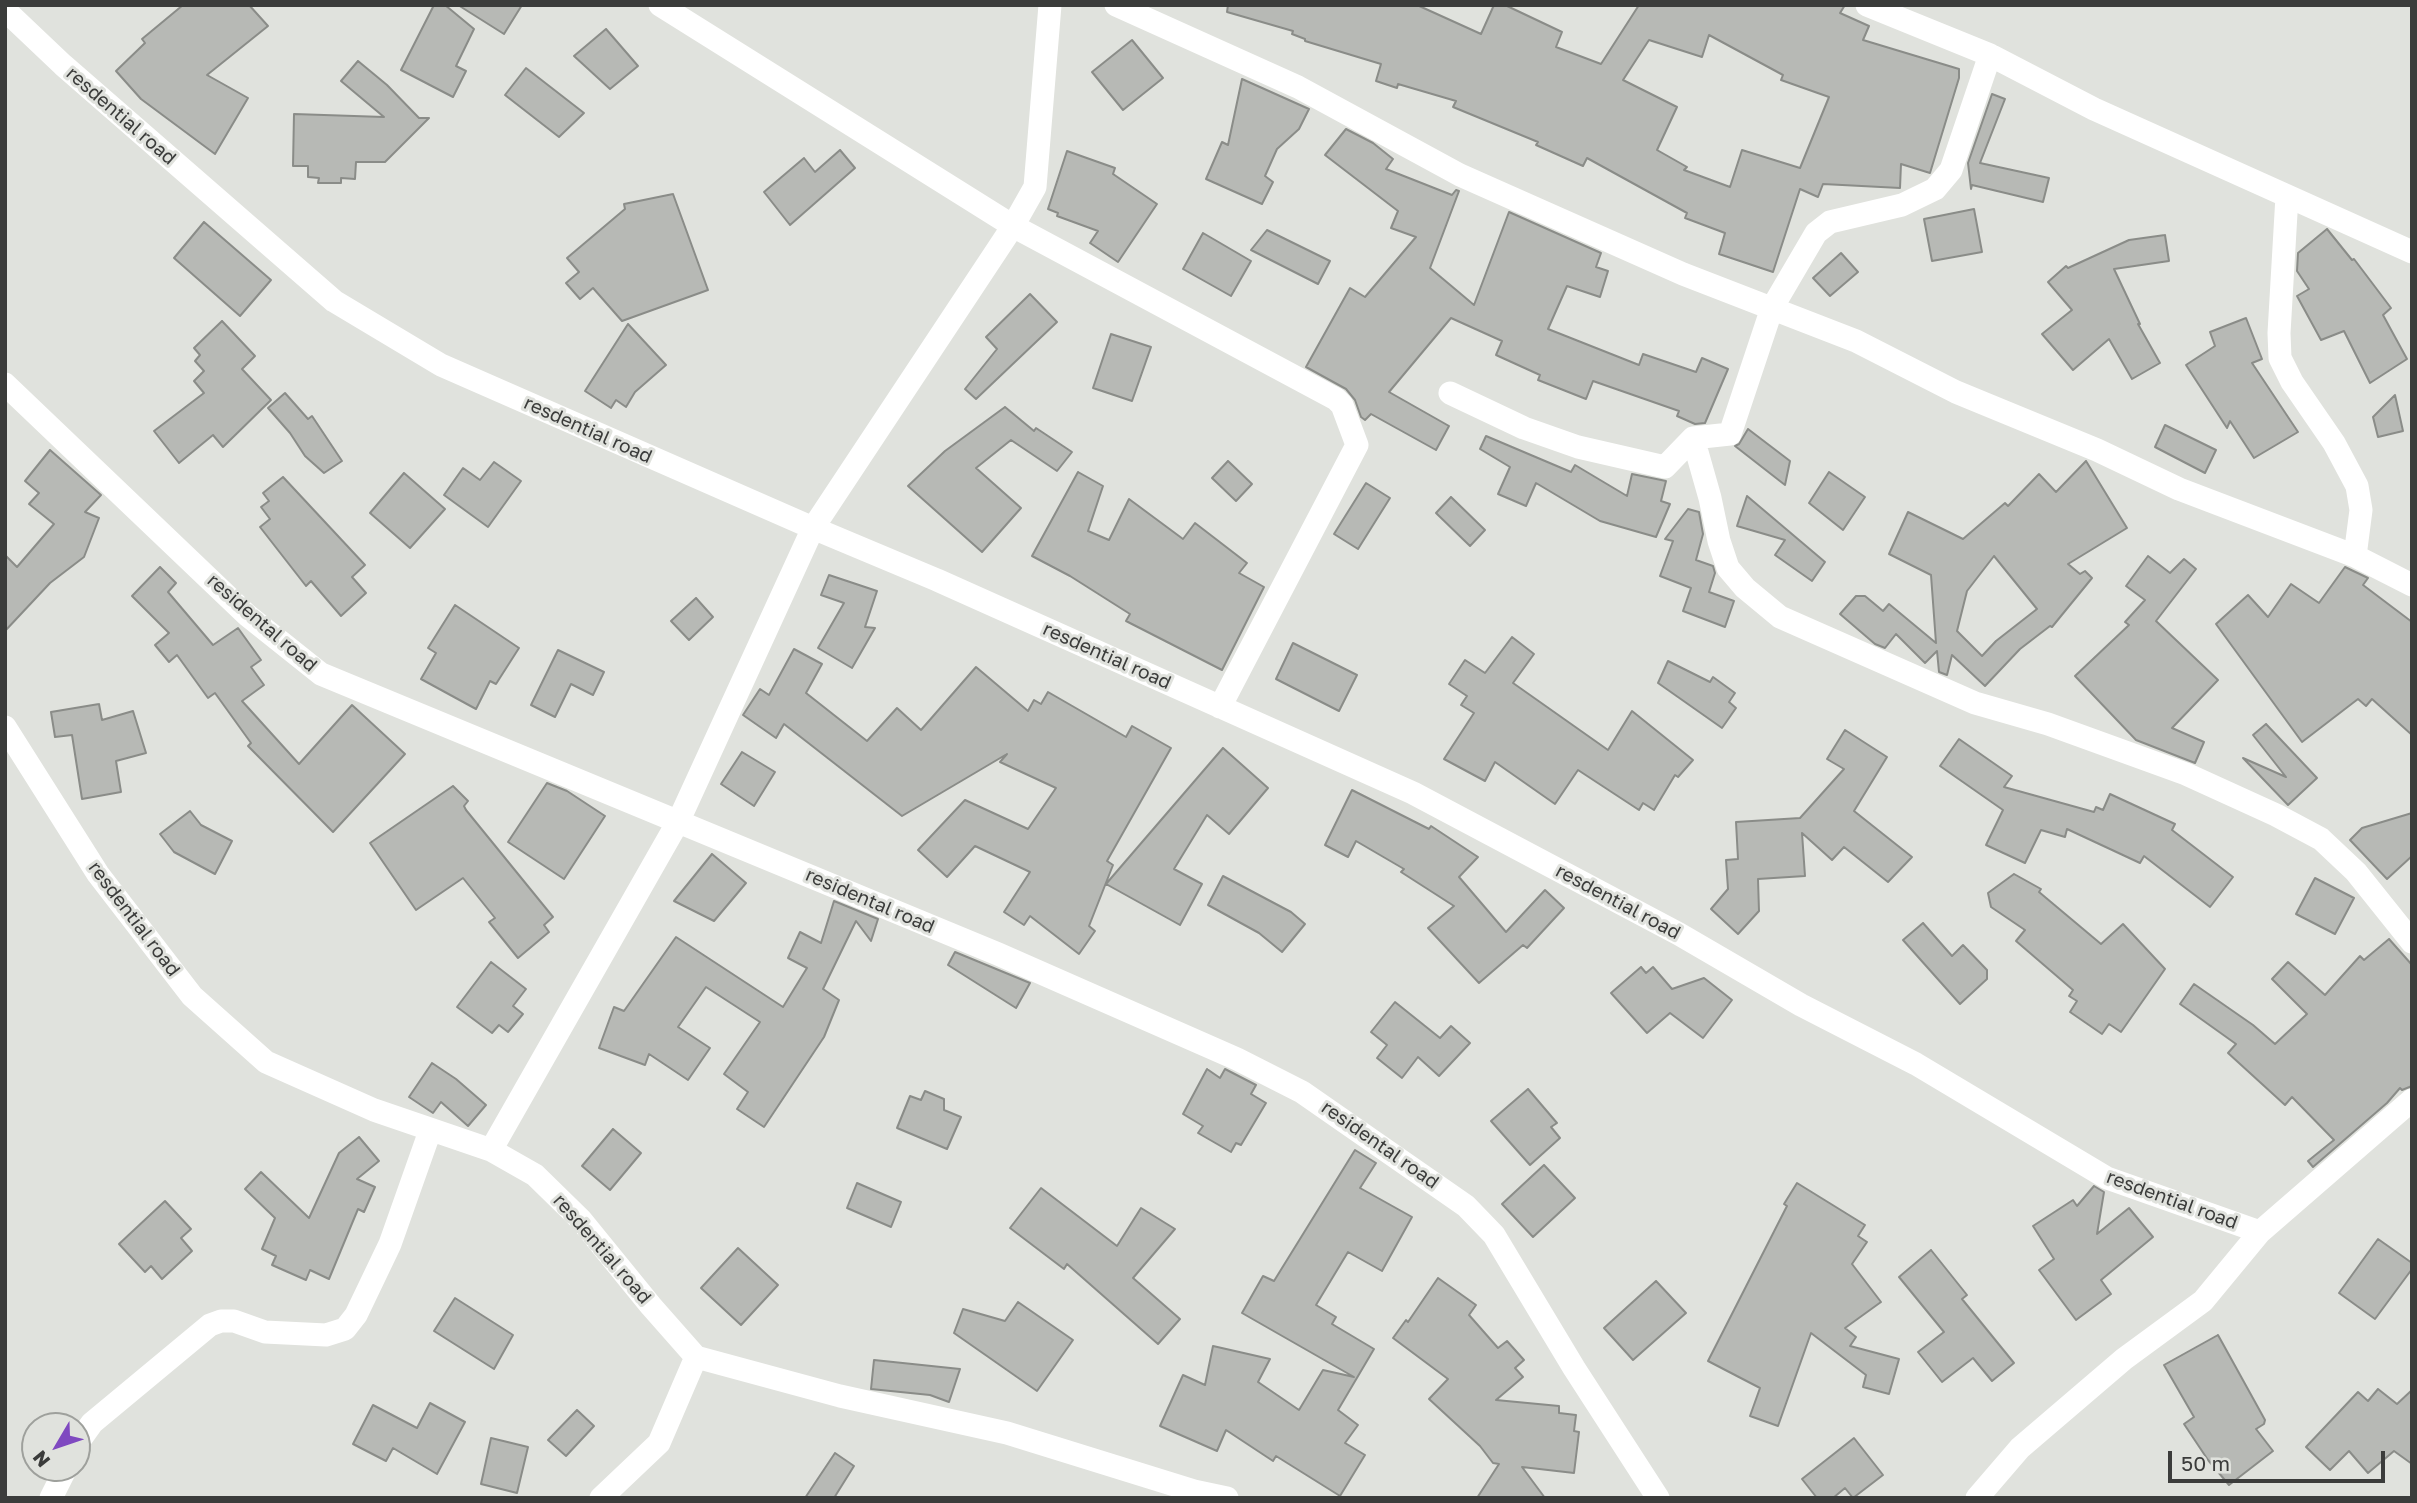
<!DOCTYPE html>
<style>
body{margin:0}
#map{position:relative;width:2417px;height:1503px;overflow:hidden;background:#e0e2dd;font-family:"Golos Text",sans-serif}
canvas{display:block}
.frame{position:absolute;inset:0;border:7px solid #3b3c3b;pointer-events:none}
.north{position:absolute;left:21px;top:1412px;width:70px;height:70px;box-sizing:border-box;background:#e0e2dd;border:2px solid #9ea09c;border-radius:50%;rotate:231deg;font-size:19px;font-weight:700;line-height:28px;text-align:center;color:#3b3c3b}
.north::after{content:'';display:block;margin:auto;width:24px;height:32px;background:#7f49c0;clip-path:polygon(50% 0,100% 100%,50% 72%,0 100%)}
.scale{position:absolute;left:2168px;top:1451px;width:217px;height:32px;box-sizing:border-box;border:4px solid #3b3c3b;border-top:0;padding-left:9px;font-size:21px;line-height:24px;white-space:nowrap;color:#3b3c3b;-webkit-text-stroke:5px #e0e2dd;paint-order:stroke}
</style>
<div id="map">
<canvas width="2417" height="1503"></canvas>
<div class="frame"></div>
<div class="north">N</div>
<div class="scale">50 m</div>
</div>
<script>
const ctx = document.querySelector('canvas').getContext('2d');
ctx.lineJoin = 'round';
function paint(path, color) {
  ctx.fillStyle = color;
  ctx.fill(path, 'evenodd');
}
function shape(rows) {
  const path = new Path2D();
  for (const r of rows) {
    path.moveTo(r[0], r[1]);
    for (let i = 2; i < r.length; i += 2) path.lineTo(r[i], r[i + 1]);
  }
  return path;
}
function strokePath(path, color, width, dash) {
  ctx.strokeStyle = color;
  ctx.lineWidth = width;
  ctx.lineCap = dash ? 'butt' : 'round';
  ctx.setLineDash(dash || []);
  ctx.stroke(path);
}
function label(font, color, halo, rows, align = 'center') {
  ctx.font = font + ' "Golos Text",sans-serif';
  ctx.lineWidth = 6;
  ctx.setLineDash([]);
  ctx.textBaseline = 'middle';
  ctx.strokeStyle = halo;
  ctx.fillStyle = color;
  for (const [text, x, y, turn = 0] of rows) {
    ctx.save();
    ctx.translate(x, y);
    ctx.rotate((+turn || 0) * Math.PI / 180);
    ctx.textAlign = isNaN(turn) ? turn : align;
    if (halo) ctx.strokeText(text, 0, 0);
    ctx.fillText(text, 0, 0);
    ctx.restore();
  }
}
const building = shape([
 [183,5,249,5,268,26,207,75,248,98,215,154,141,99,116,71,145,43,142,39,183,5],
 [434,5,445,5,474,29,456,66,466,71,453,97,401,70,434,5],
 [458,5,522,5,504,34,458,5],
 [1228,5,1417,5,1481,34,1494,5,1505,5,1562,32,1556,47,1601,64,1639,5,1845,5,1840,13,1869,26,1863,40,1959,69,1959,78,1930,173,1901,164,1900,188,1823,184,1818,197,1800,189,1773,272,1719,254,1725,233,1685,218,1687,213,1587,158,1583,166,1536,145,1538,142,1453,107,1456,101,1398,84,1397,88,1376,81,1381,64,1305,41,1305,39,1292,34,1293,31,1227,12,1228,5],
 [1709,35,1783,75,1781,80,1829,97,1800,168,1742,150,1730,187,1684,170,1687,167,1657,150,1677,107,1623,80,1649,40,1702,57,1709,35],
 [606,29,638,66,610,89,574,56,606,29],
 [1132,40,1163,78,1123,110,1092,72,1132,40],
 [358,61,387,85,419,118,429,118,385,162,356,162,355,179,341,178,341,183,318,183,319,178,308,177,308,166,293,166,294,114,384,117,341,81,358,61],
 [526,68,584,113,559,137,505,95,526,68],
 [1242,79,1309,109,1299,129,1277,149,1265,176,1273,182,1262,204,1206,179,1222,142,1228,145,1242,79],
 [1992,94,2005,99,1980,163,2049,178,2043,202,1972,185,1971,189,1968,163,1992,94],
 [1346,129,1373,143,1393,159,1386,169,1452,195,1456,190,1459,191,1430,268,1474,305,1509,212,1601,253,1596,267,1608,271,1600,297,1567,286,1548,329,1639,365,1643,354,1696,372,1702,358,1728,369,1705,423,1695,424,1677,416,1679,411,1593,381,1586,399,1538,380,1540,375,1496,355,1502,341,1451,318,1389,392,1449,426,1436,450,1371,414,1365,420,1361,417,1355,400,1346,389,1306,367,1350,288,1365,297,1416,237,1391,228,1398,211,1325,155,1346,129],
 [840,150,855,168,790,225,764,192,804,158,815,172,840,150],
 [1067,151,1115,168,1113,174,1157,204,1118,262,1090,243,1098,231,1057,216,1058,213,1048,209,1067,151],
 [673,194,708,290,622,321,593,288,580,299,566,283,579,272,567,258,625,209,624,204,673,194],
 [1974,209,1982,252,1932,261,1924,219,1974,209],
 [204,222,271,280,240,316,174,258,204,222],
 [2327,229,2352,260,2354,259,2391,308,2383,315,2407,359,2370,383,2344,331,2321,340,2297,296,2309,289,2297,271,2298,253,2327,229],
 [1267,230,1330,261,1318,284,1251,250,1267,230],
 [1203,233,1251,261,1231,296,1183,269,1203,233],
 [2165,235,2169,261,2114,269,2140,324,2138,324,2160,363,2132,379,2109,339,2073,370,2042,334,2072,310,2048,282,2066,266,2068,268,2129,240,2165,235],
 [1841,253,1858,272,1830,296,1813,278,1841,253],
 [1030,294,1057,322,976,399,965,389,997,349,986,337,1030,294],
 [2246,318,2262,359,2252,363,2298,432,2254,458,2230,421,2227,428,2186,365,2215,346,2210,332,2246,318],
 [222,321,255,356,242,369,271,400,223,447,213,435,179,463,154,431,204,393,194,381,204,371,195,361,200,355,194,348,222,321],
 [628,324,666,365,635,392,626,407,616,400,611,408,585,391,628,324],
 [1111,334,1151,347,1132,401,1093,388,1111,334],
 [285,393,308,419,312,416,342,461,324,473,305,456,290,433,268,408,285,393],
 [2395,395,2403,431,2378,437,2373,417,2395,395],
 [1005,407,1034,431,1036,428,1072,452,1057,471,1011,440,976,468,1021,508,982,552,908,486,945,451,1005,407],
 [2165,425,2216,450,2205,473,2155,447,2165,425],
 [1748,429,1790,461,1785,485,1735,446,1739,444,1748,429],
 [1486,436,1571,472,1575,465,1627,496,1632,474,1666,481,1661,501,1670,504,1656,537,1600,521,1536,483,1526,506,1498,494,1510,467,1480,449,1486,436],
 [50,450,101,495,85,512,99,518,84,557,50,583,5,631,5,555,17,567,54,524,29,504,39,493,25,481,50,450],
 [1228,461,1252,484,1236,501,1212,478,1228,461],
 [2086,461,2127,528,2068,564,2080,574,2085,571,2092,578,2052,627,2050,626,2020,649,1985,686,1952,655,1947,675,1939,672,1937,651,1925,663,1896,634,1885,648,1875,644,1840,614,1856,596,1865,596,1883,611,1889,604,1936,643,1931,575,1889,554,1908,512,1963,539,2005,503,2008,506,2039,474,2056,492,2086,461],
 [1994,556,2037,609,1996,641,1982,656,1957,631,1967,591,1994,556],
 [494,462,521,481,488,527,444,495,463,468,480,480,494,462],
 [1078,472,1103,486,1088,531,1109,540,1129,499,1183,539,1195,523,1247,563,1239,573,1264,587,1222,670,1126,621,1130,614,1070,576,1032,556,1078,472],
 [1829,472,1865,497,1843,530,1809,503,1829,472],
 [404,473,445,509,410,548,370,513,404,473],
 [283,477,365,565,352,577,366,593,341,616,311,581,306,586,260,527,270,519,261,507,269,501,263,493,283,477],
 [1366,483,1390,498,1358,549,1334,534,1366,483],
 [1747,496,1825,562,1812,581,1775,555,1785,540,1737,526,1747,496],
 [1451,497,1485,530,1470,546,1436,513,1451,497],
 [1688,509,1699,512,1703,534,1696,560,1713,566,1715,573,1709,592,1734,601,1725,627,1683,611,1691,588,1660,576,1673,541,1665,539,1688,509],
 [2148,556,2170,573,2184,559,2196,569,2156,621,2218,680,2172,728,2204,742,2195,763,2136,740,2075,676,2129,625,2125,622,2145,600,2126,586,2148,556],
 [160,567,176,583,168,592,213,645,238,628,261,660,251,667,264,685,242,701,299,764,352,705,405,754,333,832,248,746,251,743,215,693,208,698,177,655,169,662,155,645,169,633,132,596,160,567],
 [2345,567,2368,578,2363,585,2412,622,2412,735,2372,699,2366,706,2358,699,2302,742,2216,624,2248,595,2268,617,2291,584,2319,603,2345,567],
 [829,575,877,591,865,627,875,628,852,668,818,648,844,603,821,595,829,575],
 [696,598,713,617,689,640,671,621,696,598],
 [455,605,519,648,496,684,490,681,476,709,421,679,436,653,428,648,455,605],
 [1512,637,1534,654,1513,683,1608,750,1632,711,1693,760,1678,777,1675,775,1654,810,1643,803,1639,810,1578,770,1555,804,1495,762,1485,781,1444,759,1474,713,1461,705,1467,696,1449,684,1465,660,1485,673,1512,637],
 [1293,643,1357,675,1339,711,1276,679,1293,643],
 [794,649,822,664,806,693,867,741,897,708,921,730,976,667,1028,711,1034,700,1041,704,1048,692,1126,737,1132,726,1171,748,1107,861,1113,865,1089,926,1095,931,1079,954,1030,916,1024,925,1004,912,1030,872,975,846,947,877,918,850,965,800,1028,829,1056,788,1000,762,1007,754,902,816,784,724,776,738,743,715,760,689,769,695,794,649],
 [558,650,604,672,593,695,571,684,555,717,531,705,558,650],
 [1668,661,1710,682,1713,677,1735,693,1729,702,1736,708,1722,728,1658,683,1668,661],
 [99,704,102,720,133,711,146,753,116,761,121,792,82,799,72,735,55,737,51,712,99,704],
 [2266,724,2317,778,2288,805,2243,758,2286,777,2253,735,2266,724],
 [1845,730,1887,757,1854,811,1912,857,1888,882,1844,847,1832,860,1802,833,1805,876,1758,879,1759,911,1738,934,1711,909,1728,889,1726,860,1738,859,1736,822,1800,818,1844,769,1827,759,1845,730],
 [1959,739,2012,776,2004,787,2094,812,2096,807,2103,810,2110,794,2175,824,2172,830,2233,877,2210,907,2144,856,2140,863,2067,829,2065,837,2041,830,2025,863,1986,845,2003,810,1940,766,1959,739],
 [1223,748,1268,788,1229,834,1207,815,1174,869,1202,884,1180,925,1106,884,1223,748],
 [742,752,775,772,754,806,721,784,742,752],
 [547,783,567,791,605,816,564,879,508,842,547,783],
 [453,786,468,801,464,806,466,810,553,917,544,925,549,932,518,958,489,922,495,918,463,878,416,910,370,843,453,786],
 [1352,790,1429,829,1431,826,1478,857,1459,877,1506,932,1545,890,1564,908,1527,948,1523,945,1479,983,1428,928,1454,906,1401,872,1404,869,1356,841,1348,857,1325,845,1352,790],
 [190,811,201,825,232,841,215,874,174,852,160,834,190,811],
 [2412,813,2412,856,2387,879,2350,840,2362,828,2412,813],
 [712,854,746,883,714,921,674,901,712,854],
 [2014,874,2041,889,2039,892,2101,944,2123,924,2165,969,2121,1032,2109,1024,2102,1034,2070,1012,2077,1001,2069,996,2073,990,2016,941,2025,930,1991,907,1988,893,2014,874],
 [1223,876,1291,912,1305,924,1282,952,1259,933,1208,905,1223,876],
 [2315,878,2354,898,2335,934,2296,914,2315,878],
 [834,901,878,919,871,941,856,921,823,989,839,1000,824,1037,764,1127,737,1109,748,1092,724,1074,760,1022,706,987,678,1027,710,1048,688,1080,649,1054,645,1065,599,1048,614,1007,624,1011,676,937,783,1007,807,968,788,958,800,932,821,943,834,901],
 [1923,923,1952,956,1963,945,1987,970,1987,979,1960,1004,1903,940,1923,923],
 [2389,939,2412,965,2412,1086,2402,1090,2400,1088,2387,1103,2313,1167,2308,1161,2334,1140,2292,1097,2285,1105,2228,1053,2236,1044,2180,1004,2194,984,2253,1025,2275,1044,2307,1014,2272,979,2288,962,2325,995,2360,956,2364,960,2389,939],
 [955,952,1030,983,1016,1008,948,965,955,952],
 [491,962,526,989,513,1006,523,1014,508,1032,499,1025,492,1033,457,1007,491,962],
 [1641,967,1646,973,1653,967,1672,989,1704,978,1732,1000,1703,1038,1670,1013,1647,1033,1611,993,1641,967],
 [1395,1002,1440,1038,1451,1026,1470,1043,1439,1076,1418,1057,1402,1078,1377,1058,1387,1045,1371,1032,1395,1002],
 [432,1063,456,1079,486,1105,468,1126,441,1102,433,1113,409,1097,432,1063],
 [1207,1069,1220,1078,1225,1069,1256,1085,1251,1094,1266,1103,1241,1145,1236,1143,1231,1152,1198,1133,1203,1126,1183,1114,1207,1069],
 [1528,1089,1557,1123,1551,1127,1560,1138,1530,1165,1491,1121,1528,1089],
 [925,1091,944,1099,944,1110,961,1117,947,1149,897,1128,910,1096,921,1100,925,1091],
 [613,1129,641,1153,610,1190,582,1166,613,1129],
 [359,1137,379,1161,357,1179,375,1187,364,1212,358,1209,329,1279,310,1270,306,1280,272,1265,276,1256,262,1249,275,1218,245,1189,261,1172,309,1218,339,1153,359,1137],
 [1355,1150,1376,1163,1360,1188,1412,1217,1382,1271,1348,1252,1316,1305,1336,1317,1332,1324,1374,1349,1338,1410,1358,1425,1345,1443,1365,1455,1340,1496,1276,1456,1273,1461,1226,1430,1217,1451,1160,1426,1183,1375,1205,1385,1213,1346,1270,1359,1258,1382,1299,1410,1323,1370,1354,1377,1242,1313,1263,1276,1274,1281,1355,1150],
 [1544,1165,1575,1198,1533,1237,1502,1204,1544,1165],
 [857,1183,901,1202,891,1227,847,1208,857,1183],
 [1797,1183,1865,1225,1858,1236,1867,1242,1852,1264,1881,1302,1845,1328,1856,1337,1850,1346,1899,1359,1889,1394,1863,1387,1866,1375,1811,1333,1778,1426,1750,1416,1760,1388,1708,1361,1787,1206,1784,1204,1797,1183],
 [2094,1186,2104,1192,2097,1234,2129,1208,2153,1237,2101,1280,2111,1294,2076,1320,2039,1270,2054,1259,2033,1226,2073,1200,2077,1206,2094,1186],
 [1041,1188,1117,1246,1141,1208,1175,1229,1133,1278,1180,1319,1158,1344,1067,1264,1064,1269,1010,1228,1041,1188],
 [165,1201,191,1229,181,1238,192,1251,162,1279,151,1266,145,1272,119,1244,165,1201],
 [2378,1239,2412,1263,2412,1269,2375,1319,2339,1293,2378,1239],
 [738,1248,778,1285,741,1325,701,1288,738,1248],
 [1931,1250,1967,1295,1962,1299,2014,1363,1992,1381,1973,1358,1942,1382,1918,1352,1944,1332,1899,1277,1931,1250],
 [1438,1278,1476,1305,1469,1315,1498,1348,1507,1341,1524,1360,1515,1368,1523,1377,1496,1400,1559,1406,1559,1413,1576,1415,1574,1431,1579,1432,1574,1473,1522,1467,1545,1498,1477,1498,1499,1464,1493,1463,1480,1446,1429,1399,1448,1379,1393,1338,1406,1320,1408,1322,1438,1278],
 [1656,1281,1686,1313,1633,1360,1604,1328,1656,1281],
 [455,1298,513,1335,494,1369,434,1331,455,1298],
 [1018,1302,1073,1340,1037,1391,954,1333,963,1309,1005,1321,1018,1302],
 [2218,1335,2265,1420,2264,1424,2256,1429,2273,1451,2229,1485,2208,1460,2184,1424,2194,1417,2164,1365,2218,1335],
 [874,1360,960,1369,949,1402,930,1395,871,1389,874,1360],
 [2378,1389,2397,1404,2412,1390,2412,1464,2394,1451,2368,1473,2349,1451,2330,1470,2306,1447,2358,1392,2368,1401,2378,1389],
 [430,1403,465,1422,437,1474,393,1448,386,1461,353,1444,373,1405,417,1428,430,1403],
 [577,1410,594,1426,566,1456,548,1440,577,1410],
 [491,1438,528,1447,517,1493,481,1484,491,1438],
 [1854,1438,1883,1475,1853,1498,1845,1488,1833,1498,1817,1498,1802,1479,1854,1438],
 [835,1453,854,1466,834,1498,805,1498,835,1453]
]);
paint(building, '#b7b9b5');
strokePath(building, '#8a8c88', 2);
strokePath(shape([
 [660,5,1013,226,1336,399,1342,405,1357,445,1220,707],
 [1116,5,1298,87,1460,175,1683,274,1856,341,1956,392,2097,450,2179,489,2355,556,2412,585],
 [1867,5,1990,55,2094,109,2412,252],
 [5,10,63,65,334,301,441,365,813,528,937,580,1413,793,1679,934,1801,1005,1916,1064,2107,1178,2260,1232],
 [2287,196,2279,333,2280,358,2292,382,2334,443,2357,486,2361,510,2355,556],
 [5,384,247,615,321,674,998,954,1237,1059,1302,1092,1466,1206,1494,1235,1574,1368,1658,1498],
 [1450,393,1524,428,1578,447,1665,467,1693,438,1730,434,1772,308,1816,233,1830,222,1902,205,1935,189,1951,170,1990,55],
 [1693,438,1710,498,1719,541,1728,568,1745,588,1780,617,1975,703,2048,724,2186,774,2276,815,2321,839,2356,872,2412,942],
 [5,727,98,874,192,996,266,1062,374,1110,491,1150,535,1175,581,1220,651,1306,696,1357,840,1396,1007,1433,1194,1491,1227,1498],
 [491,1150,679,820,813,528,1013,226,1035,187,1050,5],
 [77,1444,92,1423,210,1325,221,1321,234,1321,265,1332,326,1335,345,1329,356,1315,390,1244,430,1131],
 [51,1498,66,1468],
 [601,1498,659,1443,696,1357],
 [1977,1498,2020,1448,2124,1359,2203,1301,2260,1232,2412,1100]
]), '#fff', 23);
label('19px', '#3b3c3b', '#e0e2dd', [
 ["resdential road",121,116,41],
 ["resdential road",588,430,24],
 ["residental road",262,623,41],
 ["resdential road",1107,656,24],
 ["residental road",870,901,23],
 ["resdential road",1618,902,28],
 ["resdential road",134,919,53],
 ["residental road",1380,1145,35],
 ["resdential road",2172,1200,20],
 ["resdential road",602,1249,49]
]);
</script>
